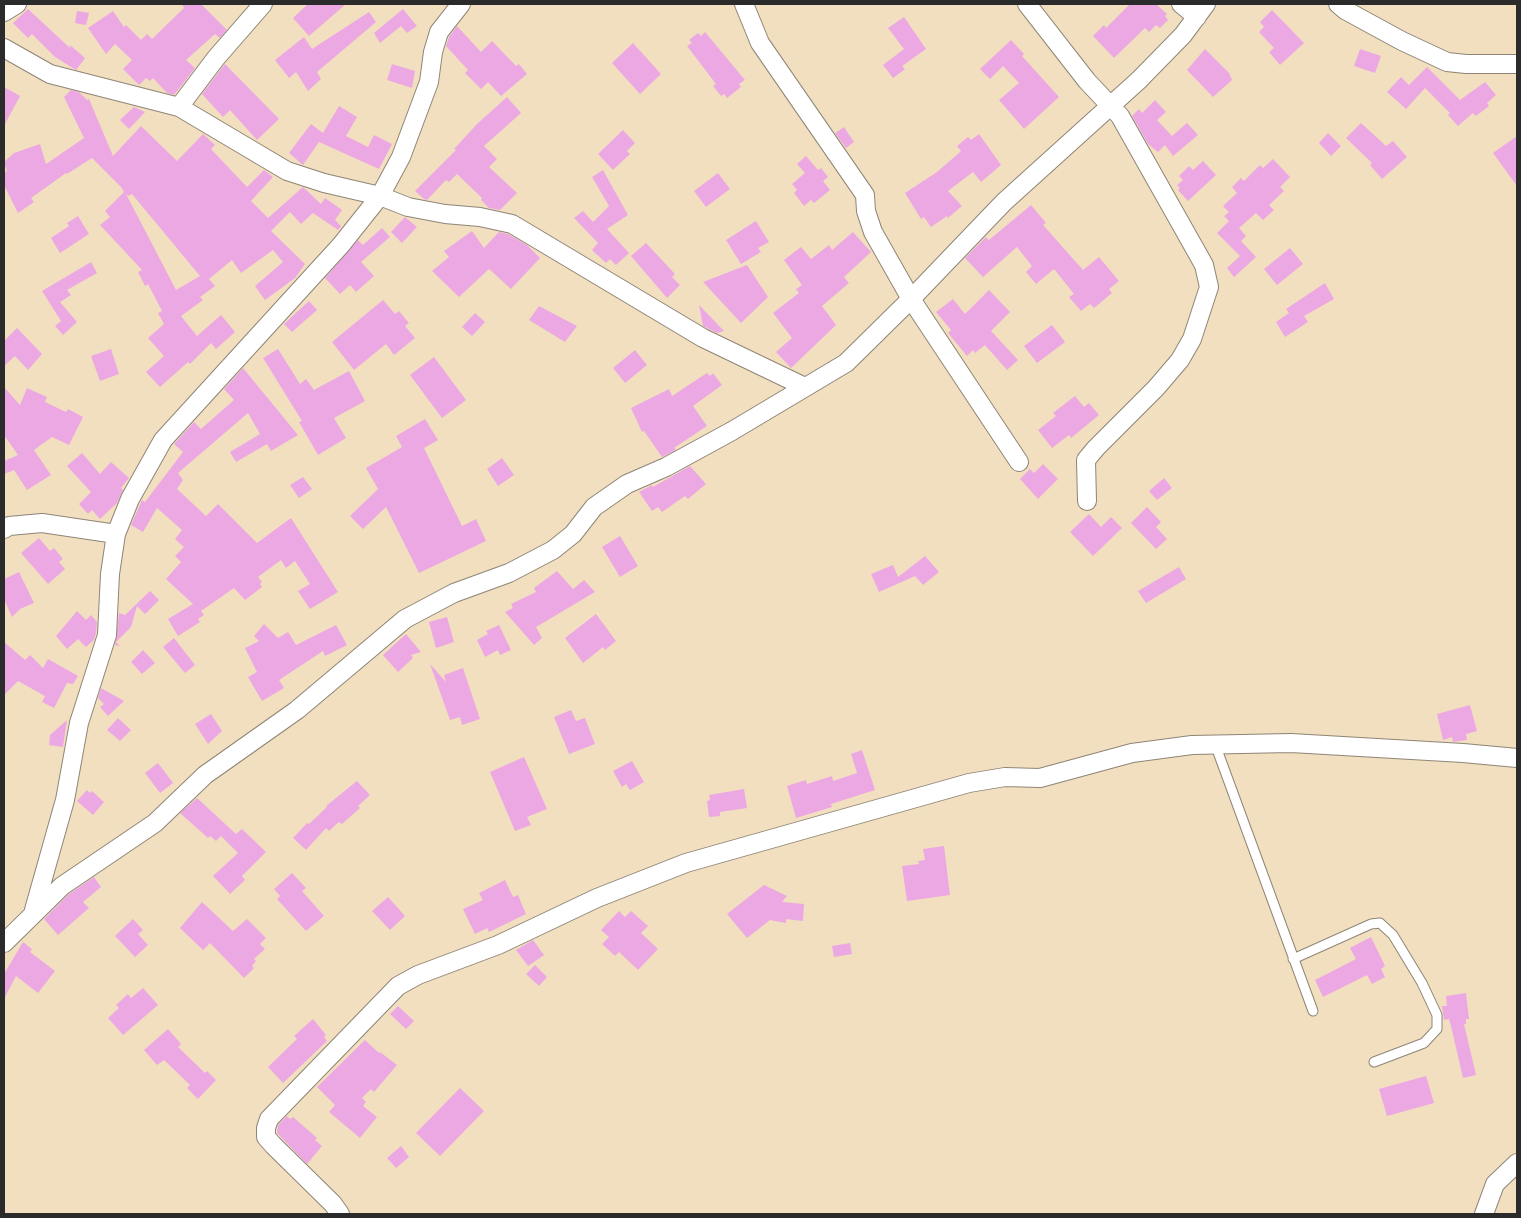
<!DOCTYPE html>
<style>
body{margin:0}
#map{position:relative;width:1521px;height:1218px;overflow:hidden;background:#f2dfc0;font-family:Delius,sans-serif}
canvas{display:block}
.frame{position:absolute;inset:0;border:5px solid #2b2b2b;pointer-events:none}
</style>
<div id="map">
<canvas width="1521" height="1218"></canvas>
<div class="frame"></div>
</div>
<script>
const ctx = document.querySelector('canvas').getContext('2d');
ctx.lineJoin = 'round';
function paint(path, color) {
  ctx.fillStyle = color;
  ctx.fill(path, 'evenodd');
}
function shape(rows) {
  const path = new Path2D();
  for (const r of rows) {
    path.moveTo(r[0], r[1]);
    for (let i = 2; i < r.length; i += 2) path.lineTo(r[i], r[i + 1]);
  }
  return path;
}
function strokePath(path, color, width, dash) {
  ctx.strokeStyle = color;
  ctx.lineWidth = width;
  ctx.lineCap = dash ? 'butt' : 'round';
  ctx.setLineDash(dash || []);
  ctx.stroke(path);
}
paint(shape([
 [182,4,201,4,227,30,220,38,215,34,186,60,195,68,174,95,167,93,153,78,150,81,146,78,139,85,123,69,132,60,115,44,106,54,88,28,113,11,124,27,126,25,141,40,147,34,152,39,184,8],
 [308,4,346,4,309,36,293,18],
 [1130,4,1156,4,1167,14,1165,16,1168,20,1160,28,1156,25,1149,32,1145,28,1114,58,1093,36,1104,25,1106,28],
 [28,9,70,48,70,45,85,58,76,70,55,57,32,34,28,38,13,23],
 [403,9,417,26,407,33,401,26,380,43,374,33],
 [1272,10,1304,43,1280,65,1269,52,1274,48,1259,32,1264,27,1260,22],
 [77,11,89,13,86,25,75,23],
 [369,12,376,22,317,72,321,79,308,91,296,72,289,78,275,60,304,37,312,49],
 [904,17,926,49,902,66,905,69,893,78,883,65,904,49,888,28],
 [457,26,481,52,492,41,516,66,519,64,527,74,501,96,488,82,481,89,465,73,468,70,446,46,449,37],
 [705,32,745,80,739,84,741,87,727,98,724,94,721,96,713,86,716,84,687,46,692,43,689,40,698,33,701,36],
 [1011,40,1024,54,1022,56,1059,97,1024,129,999,100,1019,83,1003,66,990,79,980,69],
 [633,43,661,74,640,94,612,63],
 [1205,49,1229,73,1232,80,1213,97,1187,70],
 [1360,49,1381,56,1375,73,1354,66],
 [225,64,279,119,257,140,230,110,223,117,202,94],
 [392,64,415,71,412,88,387,80],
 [1427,67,1460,100,1485,82,1496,95,1487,103,1489,106,1476,116,1473,113,1458,126,1448,115,1450,113,1425,88,1406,109,1387,92,1401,77,1409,85],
 [4,87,20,96,4,126],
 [71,90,79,92,87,100,89,99,113,156,141,126,177,161,203,134,215,145,211,149,247,187,264,170,273,177,251,201,268,218,303,187,321,204,325,198,342,210,335,220,341,226,338,230,313,213,301,224,290,212,271,231,305,264,295,278,265,300,255,286,283,262,273,250,241,273,232,260,209,279,215,286,200,297,203,300,181,316,197,336,221,315,235,332,216,349,211,343,190,364,188,362,160,387,146,372,164,356,148,338,164,324,158,313,162,311,148,284,145,286,138,272,142,270,100,225,110,217,105,211,124,192,121,187,92,158,67,174,66,173,31,198,34,202,18,213,4,185,4,173,7,171,4,162,14,153,40,144,46,164,84,138,64,97],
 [126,194,128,196,132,194,200,276,176,290],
 [507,97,521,113,484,146,497,159,489,167,517,193,500,210,489,208,481,200,482,198,457,174,449,182,446,180,427,200,424,199,415,191,456,150,454,149,477,124],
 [1155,100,1166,112,1157,120,1172,136,1187,123,1198,135,1173,156,1165,145,1158,152,1148,144,1132,116,1139,109,1142,113],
 [339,106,357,117,346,136,368,147,374,135,392,144,379,169,319,142,303,165,289,153,311,124,323,133],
 [134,107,145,112,129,129,120,120],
 [1361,123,1386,146,1393,141,1407,157,1382,179,1370,165,1372,163,1346,138],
 [844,127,854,142,846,148,835,133],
 [623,130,635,143,627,151,630,154,613,170,598,154],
 [1328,133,1341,146,1331,156,1319,143],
 [979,134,1001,165,981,182,973,172,948,191,962,206,948,218,947,216,931,227,924,217,921,219,905,193,937,172,959,153,961,151,957,146,968,137,971,140],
 [1517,136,1517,186,1493,153],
 [806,156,818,170,821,168,828,177,823,181,830,190,814,203,811,200,804,206,794,193,797,190,792,184,805,173,797,164],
 [1273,159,1290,177,1280,187,1284,191,1269,205,1274,210,1263,220,1256,213,1239,228,1246,236,1241,241,1256,257,1234,277,1227,268,1240,256,1217,233,1229,221,1224,216,1229,212,1223,206,1237,193,1232,187,1241,178,1244,181,1260,165,1263,168],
 [1203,161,1216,175,1188,201,1178,190,1180,188,1177,185,1183,180,1179,176,1189,166,1193,170],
 [603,170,628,215,607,229,629,253,616,265,610,259,606,263,592,250,598,243,574,218,583,211,593,222,609,206,592,177],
 [718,173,730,189,706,207,694,191],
 [1031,205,1046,223,1043,225,1083,270,1099,257,1119,281,1109,289,1112,293,1094,308,1090,304,1081,311,1069,297,1074,294,1054,269,1036,284,1026,272,1032,266,1017,247,983,277,965,258,986,237,989,240],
 [78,216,89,234,60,253,51,238,69,226,67,223],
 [405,217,417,227,402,243,391,232],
 [756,221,769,242,758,248,761,252,741,264,726,240],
 [382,228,390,237,361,262,374,276,356,292,350,285,340,294,325,278,358,240,363,245],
 [472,231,484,248,499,232,508,234,527,245,540,258,511,289,489,269,459,297,432,271,449,257,444,251],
 [853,232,871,252,844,277,849,283,822,306,836,325,791,368,776,352,792,338,773,313,799,293,796,289,802,285,784,260,801,247,811,259,829,245,832,250],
 [646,243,675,274,672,277,680,285,667,298,631,256],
 [1290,248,1303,264,1277,285,1264,269],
 [91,262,97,273,67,290,71,295,60,302,77,322,63,335,55,326,61,321,42,291],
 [747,265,768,297,741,323,703,282],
 [1325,283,1334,299,1304,316,1308,322,1285,337,1276,322,1289,313,1286,309],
 [989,290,1010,312,991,331,1018,360,1007,370,985,345,975,353,973,350,967,356,948,333,951,330,936,312,953,299,965,314],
 [383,300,395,314,399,311,409,323,405,326,415,338,394,355,386,344,354,370,332,342],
 [309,301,317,310,292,332,284,324],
 [699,305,724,331,717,333,703,326],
 [539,306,577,326,565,342,529,320],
 [475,313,485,322,472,336,462,327],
 [1052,325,1065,342,1037,363,1024,346],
 [17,328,42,354,28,370,15,356,4,366,4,341],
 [111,349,119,374,100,381,91,356],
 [278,349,300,384,306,379,314,390,349,371,365,401,334,418,346,438,318,455,299,422,302,421,263,358],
 [635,350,647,365,625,383,613,368],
 [434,357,466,400,442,418,410,375],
 [243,368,298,435,271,451,267,444,236,462,230,452,260,434,248,413,178,473,183,480,177,489,206,516,218,504,257,543,291,518,338,592,310,609,298,591,310,584,295,561,286,568,281,560,258,577,262,582,260,584,262,587,245,600,234,588,201,611,204,615,198,619,200,622,178,636,168,619,193,604,166,579,181,562,175,556,184,547,175,539,182,530,157,508,143,532,131,525,142,500,145,502,183,452,174,444,194,422,201,429,234,400,224,389],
 [707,373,710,376,713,373,722,385,693,406,707,426,674,448,676,450,662,457,644,431,642,432,631,408,669,389,672,396],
 [4,387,20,405,27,388,47,397,45,402,66,412,68,409,83,417,69,445,52,437,34,450,51,475,27,490,14,470,4,474,4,461,18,455,4,435],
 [1075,396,1084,407,1089,403,1099,415,1071,438,1069,435,1052,448,1038,430,1056,416,1053,413],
 [425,419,438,440,424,448,462,526,476,519,486,541,419,573,386,507,363,529,350,516,378,489,366,468,402,447,396,436],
 [82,453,100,474,111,462,129,478,121,488,123,490,117,503,100,519,92,510,88,514,79,504,91,492,67,466],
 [502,458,514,475,498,486,487,469],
 [1043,464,1058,479,1038,499,1020,479,1030,469,1034,473],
 [690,466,706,484,688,499,685,496,662,512,658,507,652,511,639,492,652,485,653,487],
 [303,477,312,489,299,498,290,485],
 [1164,478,1172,488,1157,500,1149,491],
 [1147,507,1161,522,1156,527,1167,539,1156,549,1131,523],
 [1089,514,1101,527,1111,517,1122,528,1093,556,1070,532],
 [620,536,638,566,620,577,602,547],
 [39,538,50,551,54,548,63,559,59,562,65,569,48,584,21,553],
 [925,556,939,572,923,585,915,576,879,592,871,574,893,565,898,577],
 [1179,567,1186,579,1146,603,1138,591],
 [557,571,573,589,584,580,595,592,536,627,542,638,534,645,505,612,513,608,511,604,536,592,534,588],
 [19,572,34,603,20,609,12,617,4,599,4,579],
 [150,591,159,600,145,614,137,606,131,627,116,642,120,646,115,645,119,613,125,615],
 [77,611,86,620,91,615,97,622,96,633,94,640,86,647,78,639,67,649,56,636],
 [596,614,616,641,605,650,603,647,583,663,565,638],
 [447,617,454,642,436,648,429,622],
 [264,624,278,638,288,632,296,645,336,625,347,645,325,656,323,651,279,680,284,688,262,701,248,677,257,672,245,648,259,641,254,636],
 [499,625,511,650,500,655,498,650,485,657,477,640,488,634,486,631],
 [406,634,421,652,411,655,413,658,398,672,383,655],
 [174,638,195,665,185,673,163,647],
 [4,642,25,660,30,655,43,668,48,659,78,676,73,684,67,683,54,708,42,702,45,696,18,681,4,695],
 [143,650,155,663,142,674,131,662],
 [430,664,446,682,444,675,463,668,480,719,462,725,460,717,450,720],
 [101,688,124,701,108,716,100,707,104,704,98,698],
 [1470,705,1477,731,1466,734,1467,740,1453,742,1452,737,1443,740,1437,714],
 [571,710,576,721,585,718,595,744,569,754,554,717],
 [211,714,222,731,208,744,195,724],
 [118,718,131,730,120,741,107,730],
 [67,720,63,747,49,745,50,735],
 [862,750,875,790,831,804,832,807,796,818,787,786,806,780,807,784,832,776,833,781,857,773,851,754],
 [524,757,547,809,527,817,531,825,515,831,490,772],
 [632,761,644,782,630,790,626,784,622,787,613,771],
 [158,763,173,783,160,793,145,773],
 [357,781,370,795,358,806,360,808,342,824,339,822,329,831,326,828,306,850,293,838,307,823,309,824,327,807,326,806],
 [744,789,747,808,720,812,720,816,709,817,707,801,710,800,709,795],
 [87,790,90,793,92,791,104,802,93,815,77,801],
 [197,798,236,834,242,829,266,852,242,876,245,880,230,894,213,876,238,853,221,836,216,841,210,836,208,838,180,813],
 [944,846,950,895,907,901,902,866,919,864,918,861,925,860,923,849],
 [292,873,306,888,302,891,324,916,306,931,277,899,280,896,274,889],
 [94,877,101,887,83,902,89,908,58,935,44,919,69,894],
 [505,880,513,897,518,895,526,914,489,932,487,928,475,934,463,909,483,900,479,893],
 [764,885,787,896,782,902,804,904,803,921,786,919,786,923,770,920,747,938,727,914],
 [388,897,405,916,390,930,372,911],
 [202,902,233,931,247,919,266,938,260,944,265,949,254,959,256,961,252,966,254,968,244,978,210,943,203,950,180,928],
 [619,911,625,917,631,911,648,926,641,933,658,949,638,970,619,952,615,956,602,944,609,937,601,930],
 [133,919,143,930,138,934,148,945,135,957,115,936],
 [1371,937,1385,966,1381,969,1385,977,1372,984,1367,975,1323,997,1315,980,1356,959,1350,948],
 [533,940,544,955,528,966,516,950],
 [23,942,32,949,30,952,55,971,38,993,16,976,4,999,4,974],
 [850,943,852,954,834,957,832,946],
 [535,965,547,977,539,986,526,974],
 [143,988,158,1005,123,1035,108,1018,119,1008,116,1005,128,994,131,998],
 [1466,993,1469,1019,1466,1019,1466,1024,1464,1024,1476,1075,1463,1078,1451,1026,1449,1019,1444,1020,1442,1006,1447,1006,1446,996],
 [398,1006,414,1021,406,1029,390,1014],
 [313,1019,326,1035,324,1037,327,1041,283,1083,268,1067,297,1039,294,1036],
 [168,1029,181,1044,178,1047,205,1073,207,1071,216,1080,198,1099,187,1088,190,1085,164,1060,157,1065,144,1050],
 [365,1040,379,1053,380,1052,397,1065,374,1092,371,1089,362,1098,366,1102,363,1106,377,1117,360,1138,329,1112,335,1105,317,1087],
 [1426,1076,1434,1103,1387,1116,1379,1089],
 [460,1088,484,1111,440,1156,416,1133],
 [287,1116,290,1119,293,1117,317,1138,315,1140,322,1146,307,1164,277,1133,278,1125],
 [401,1146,409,1157,396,1168,387,1158]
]), '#eca8e2');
const service = shape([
 [1215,744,1313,1011],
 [1293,959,1371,924,1380,923,1393,935,1422,983,1437,1015,1437,1029,1424,1043,1374,1062]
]);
const minor = shape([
 [744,4,760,43,865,195,866,211,873,232,911,299,1019,462],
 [1027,4,1087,81,1120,116,1204,265,1209,287,1192,339,1180,360,1156,388,1096,448,1086,460,1087,501],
 [1181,4,1197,17],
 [1338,4,1345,10,1402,41,1447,62,1466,64,1517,64],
 [4,12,17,4],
 [4,48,50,74,179,107,287,171,324,183,380,196,408,207,445,214,480,217,512,224,703,338,805,387],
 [179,107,216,58,263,4],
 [4,529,9,526,42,523,116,534],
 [34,910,65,800,79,723,107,635,110,574,116,534,130,499,163,440,341,245,380,196,401,157,429,82,433,52,439,32,461,4],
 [4,943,62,886,155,823,205,775,297,710,405,619,454,593,509,573,553,550,573,534,594,507,627,484,666,467,732,431,846,363,911,299,1004,202,1139,80,1183,35,1206,4],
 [340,1214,333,1204,273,1145,266,1137,266,1128,269,1119,398,986,418,975,498,945,597,898,686,863,969,783,1005,777,1040,778,1132,753,1192,745,1291,743,1463,753,1517,758],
 [1484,1214,1495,1184,1517,1163]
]);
strokePath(service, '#8e8576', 11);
strokePath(minor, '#8e8576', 20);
strokePath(service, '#fff', 9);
strokePath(minor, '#fff', 18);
</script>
